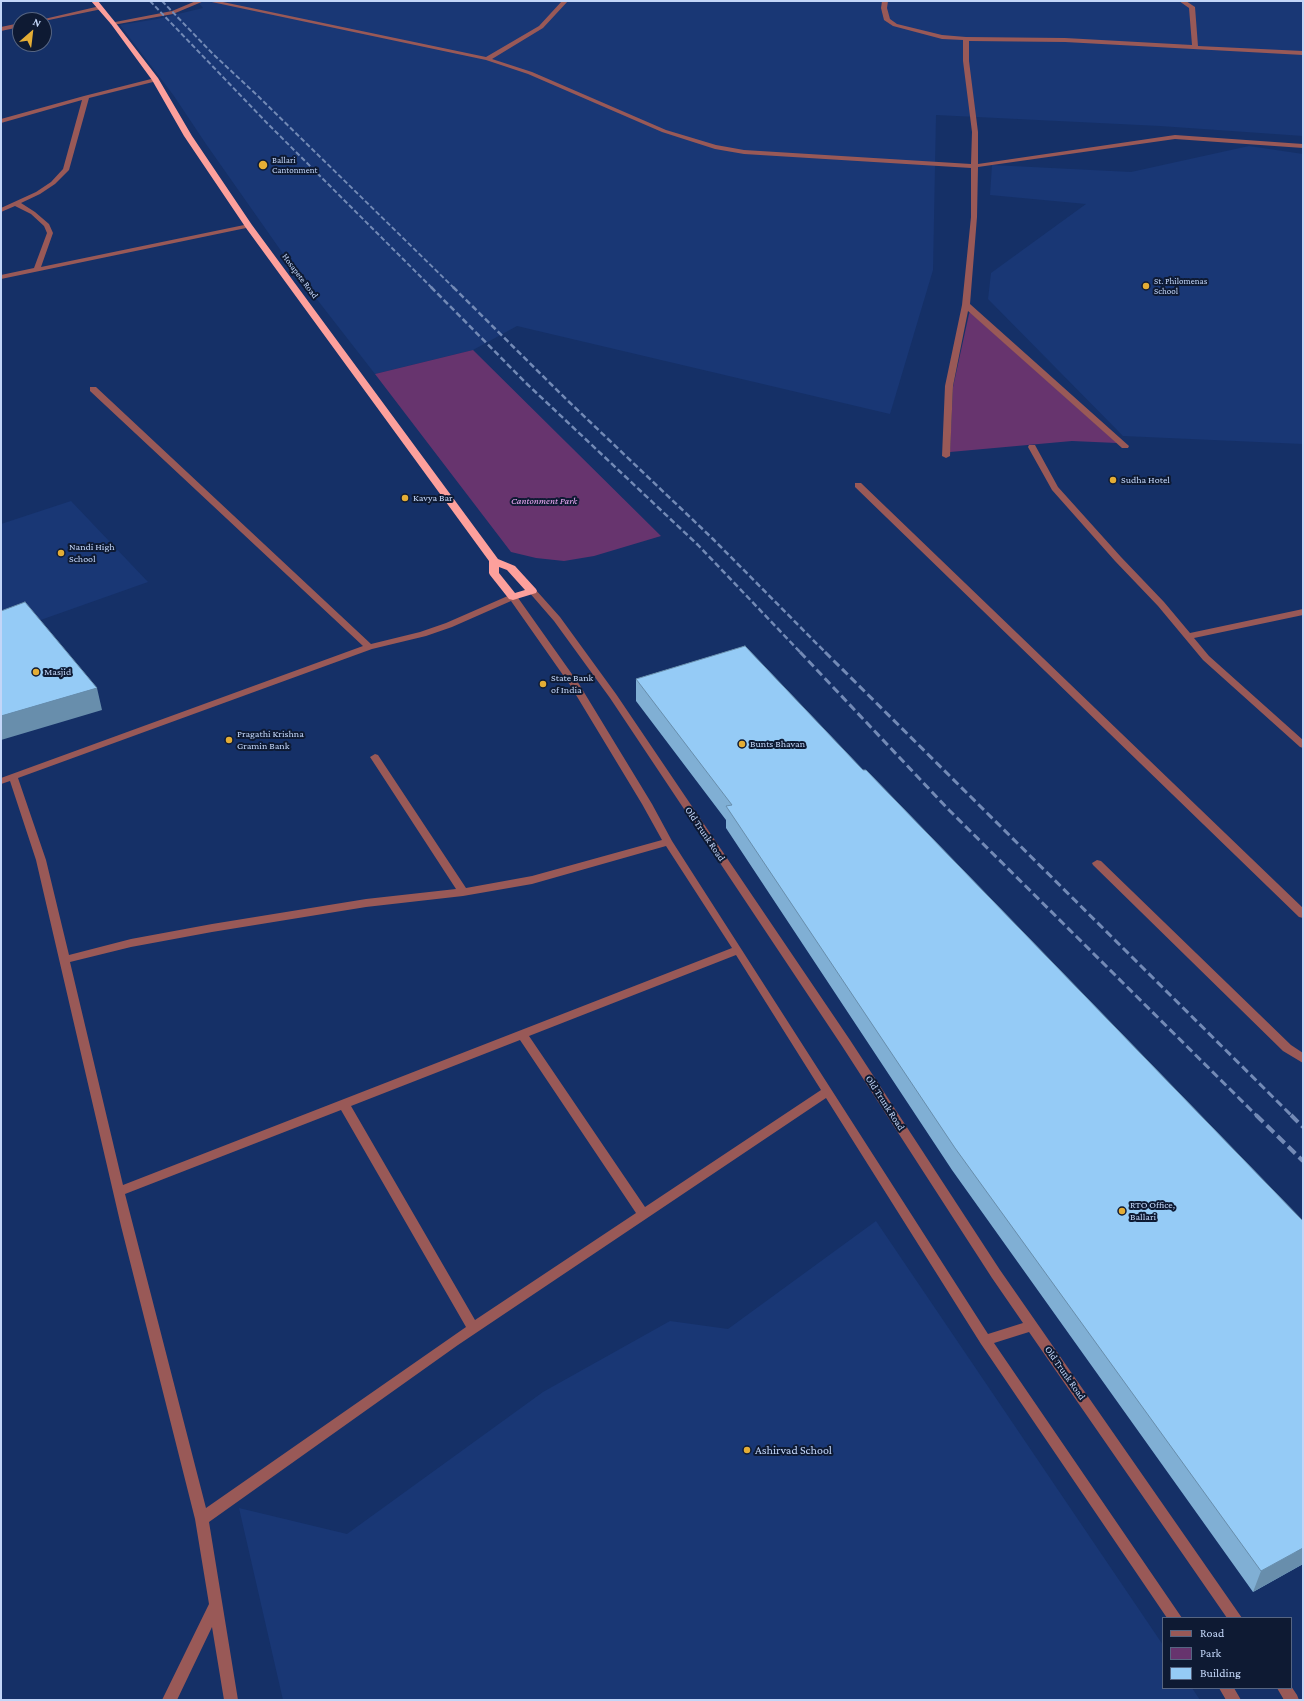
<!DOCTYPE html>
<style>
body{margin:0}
#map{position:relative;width:1304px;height:1701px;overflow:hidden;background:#153067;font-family:"Crimson Pro",serif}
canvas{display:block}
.frame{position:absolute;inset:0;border:2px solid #c3d6f8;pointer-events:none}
.legend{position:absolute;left:1162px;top:1617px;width:130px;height:72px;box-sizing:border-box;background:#0e1a33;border:1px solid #566582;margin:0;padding:5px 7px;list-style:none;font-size:12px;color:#c3d6f8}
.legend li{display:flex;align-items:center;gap:8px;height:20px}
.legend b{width:20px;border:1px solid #566582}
.north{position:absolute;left:12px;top:12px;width:40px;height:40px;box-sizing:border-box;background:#0e1a33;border:1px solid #566582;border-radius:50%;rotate:28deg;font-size:11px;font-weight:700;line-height:16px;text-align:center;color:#c3d6f8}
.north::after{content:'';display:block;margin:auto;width:14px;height:18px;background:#e4ad35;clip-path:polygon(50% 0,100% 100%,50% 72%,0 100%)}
</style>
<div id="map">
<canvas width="1304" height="1701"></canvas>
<div class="frame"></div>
<ul class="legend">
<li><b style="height:5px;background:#995957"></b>Road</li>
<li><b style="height:11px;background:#67346e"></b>Park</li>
<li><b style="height:11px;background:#95cbf6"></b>Building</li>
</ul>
<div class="north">N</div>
</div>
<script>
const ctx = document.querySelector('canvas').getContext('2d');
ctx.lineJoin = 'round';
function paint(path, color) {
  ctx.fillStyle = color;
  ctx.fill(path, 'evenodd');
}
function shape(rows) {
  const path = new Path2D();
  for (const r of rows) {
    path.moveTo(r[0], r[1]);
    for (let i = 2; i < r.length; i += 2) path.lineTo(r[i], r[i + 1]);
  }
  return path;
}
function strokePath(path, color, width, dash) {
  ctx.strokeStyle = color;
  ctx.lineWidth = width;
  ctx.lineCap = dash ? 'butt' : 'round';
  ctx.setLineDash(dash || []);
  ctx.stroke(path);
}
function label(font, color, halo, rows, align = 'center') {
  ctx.font = font + ' "Crimson Pro",serif';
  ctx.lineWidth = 4;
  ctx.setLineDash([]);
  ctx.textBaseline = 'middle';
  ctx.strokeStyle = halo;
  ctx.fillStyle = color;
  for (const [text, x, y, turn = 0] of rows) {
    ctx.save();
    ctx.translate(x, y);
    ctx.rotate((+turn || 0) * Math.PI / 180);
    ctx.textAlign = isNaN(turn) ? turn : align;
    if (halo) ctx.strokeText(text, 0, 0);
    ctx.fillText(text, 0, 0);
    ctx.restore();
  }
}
paint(shape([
 [197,1,1303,1,1303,136,1160,126,936,115,933,270,890,414,517,326,473,350,375,374,298,275,206,144,174,96,120,25,157,19,203,8],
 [1249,146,1303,154,1303,444,1123,436,988,299,991,273,1086,204,990,195,992,165,1131,172],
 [71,501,148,582,1,634,1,524],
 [876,1221,1163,1645,1163,1688,1192,1688,1200,1700,283,1700,239,1508,347,1534,543,1392,670,1321,728,1329]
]), '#193775');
paint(shape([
 [970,312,1117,443,1072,441,950,452,953,387,969,314],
 [473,350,661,536,594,556,564,561,536,558,511,552,375,374]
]), '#67346e');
paint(shape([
 [196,1,204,1,173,14,113,25,110,23,172,11,196,1],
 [207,1,218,1,486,57,539,26,562,1,568,1,543,28,492,59,532,72,666,130,716,145,744,150,971,164,972,132,963,61,963,40,942,39,893,26,884,20,881,8,882,1,888,1,887,8,890,19,897,24,942,35,966,37,1065,38,1192,45,1189,8,1179,1,1186,1,1195,7,1198,46,1303,51,1303,55,1065,42,969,41,969,61,978,132,978,164,1175,135,1303,144,1303,148,1175,139,978,167,977,217,970,304,1129,446,1128,448,1122,448,968,311,953,386,950,456,946,458,942,456,945,386,962,305,971,217,971,168,744,154,715,149,662,132,528,74,486,60,207,1],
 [100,6,102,7,102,9,44,21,44,20,40,20,100,6],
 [20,23,20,27,1,31,1,27,20,23],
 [155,78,157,79,157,81,89,98,69,170,55,184,40,194,21,203,35,212,49,224,53,233,41,267,249,224,252,226,251,227,1,279,1,275,34,268,47,233,44,226,31,214,15,206,1,212,1,208,36,192,51,182,63,169,82,100,1,123,1,119,84,96,155,78],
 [90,387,96,387,371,644,420,632,446,623,510,595,516,595,579,684,652,804,672,841,988,1334,1023,1323,992,1278,842,1046,610,698,554,621,528,591,532,588,535,589,560,617,616,694,850,1040,1000,1270,1242,1618,1227,1618,1029,1332,994,1343,1182,1618,1167,1618,981,1344,826,1098,458,1345,209,1522,238,1700,224,1700,212,1627,177,1700,162,1700,209,1604,195,1519,121,1226,36,860,10,781,1,784,1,778,363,646,90,391,90,387],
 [511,601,570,685,642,804,662,840,532,876,466,888,378,755,375,754,370,757,456,889,366,899,212,924,131,939,69,955,46,860,18,778,372,649,426,636,452,627,511,601],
 [666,846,732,948,123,1185,70,962,131,947,212,932,366,907,463,896,532,884,666,846],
 [736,955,821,1090,645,1207,529,1036,736,955],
 [520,1040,636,1213,475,1320,351,1106,520,1040],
 [341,1110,466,1327,206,1508,125,1194,341,1110],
 [1029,445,1035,445,1058,487,1121,557,1164,602,1190,633,1303,609,1303,615,1194,638,1209,656,1303,740,1303,748,1300,747,1203,660,1158,606,1115,561,1052,490,1028,447,1029,445],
 [855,483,861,483,1303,908,1303,918,1299,917,855,487,855,483],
 [1097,860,1101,861,1291,1045,1303,1053,1303,1063,1283,1051,1093,865,1092,863,1097,860],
 [1291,1686,1297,1695,1299,1700,1284,1700,1277,1688,1291,1688,1291,1686],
 [1219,1688,1234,1688,1241,1700,1226,1700,1219,1688]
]), '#995957');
paint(shape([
 [91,1,98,1,115,22,158,78,192,136,252,225,498,559,515,566,536,589,537,591,536,593,513,600,509,599,490,575,489,573,489,561,246,228,184,136,152,80,111,24,91,1],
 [499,567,507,570,525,590,515,593,499,573,499,567]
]), '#fda09c');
strokePath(shape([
 [150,1,267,123,432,288],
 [162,1,213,54,259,97,454,288]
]), '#738ab6', 2, [5, 2.5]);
strokePath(shape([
 [431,287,527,384,698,545,801,653],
 [453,287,566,399,713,539,826,653]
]), '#738ab6', 2.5, [6, 3]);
strokePath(shape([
 [800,652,949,810,1257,1116],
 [825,652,1292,1116]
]), '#738ab6', 3, [8, 4]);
strokePath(shape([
 [1256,1115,1303,1161],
 [1291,1115,1303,1127]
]), '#738ab6', 4, [10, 5]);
paint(shape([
 [745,646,1303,1564,1253,1592,952,1170,726,828,726,820,636,701,636,679]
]), '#80afd4');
paint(shape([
 [97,688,102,710,1,740,1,716],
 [1303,1548,1303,1564,1253,1592,1261,1571]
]), '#688eac');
const building = shape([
 [25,602,97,688,1,716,1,611,25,602],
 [745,646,863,770,866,770,1303,1221,1303,1548,1261,1571,955,1148,726,806,732,805,636,679,745,646]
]);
paint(building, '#95cbf6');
strokePath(building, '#688eac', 1);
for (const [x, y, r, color] of [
 [263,165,5,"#e4ad35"],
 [1146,286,4,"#e4ad35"],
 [1113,480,4,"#e4ad35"],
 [405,498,4,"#e4ad35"],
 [61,553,4,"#e4ad35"],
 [36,672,4,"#e4ad35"],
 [543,684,4,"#e4ad35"],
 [229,740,4,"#e4ad35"],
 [742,744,4,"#e4ad35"],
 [1122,1211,4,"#e4ad35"],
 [747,1450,4,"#e4ad35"]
]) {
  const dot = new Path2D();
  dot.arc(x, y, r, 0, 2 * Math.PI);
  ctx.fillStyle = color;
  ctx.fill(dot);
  strokePath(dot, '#0e1a33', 1.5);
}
label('9px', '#c3d6f8', '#0e1a33', [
 ["Ballari",272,160],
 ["Cantonment",272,170],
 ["St. Philomenas",1154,281],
 ["School",1154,291]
], 'left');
label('9px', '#c3d6f8', '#0e1a33', [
 ["Hosapete Road",300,276,53]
]);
label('10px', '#c3d6f8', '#0e1a33', [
 ["Sudha Hotel",1121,480],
 ["Kavya Bar",413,498],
 ["Nandi High",69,547],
 ["School",69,559],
 ["Masjid",44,672],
 ["State Bank",551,678],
 ["of India",551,690],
 ["Pragathi Krishna",237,734],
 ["Gramin Bank",237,746],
 ["Bunts Bhavan",750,744],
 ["RTO Office,",1130,1205],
 ["Ballari",1130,1217]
], 'left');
label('italic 10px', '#eeabf6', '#0e1a33', [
 ["Cantonment Park",544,501]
]);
label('10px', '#c3d6f8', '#0e1a33', [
 ["Old Trunk Road",705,834,56],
 ["Old Trunk Road",885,1103,57],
 ["Old Trunk Road",1065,1373,55]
]);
label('12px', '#c3d6f8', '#0e1a33', [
 ["Ashirvad School",755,1450]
], 'left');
</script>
